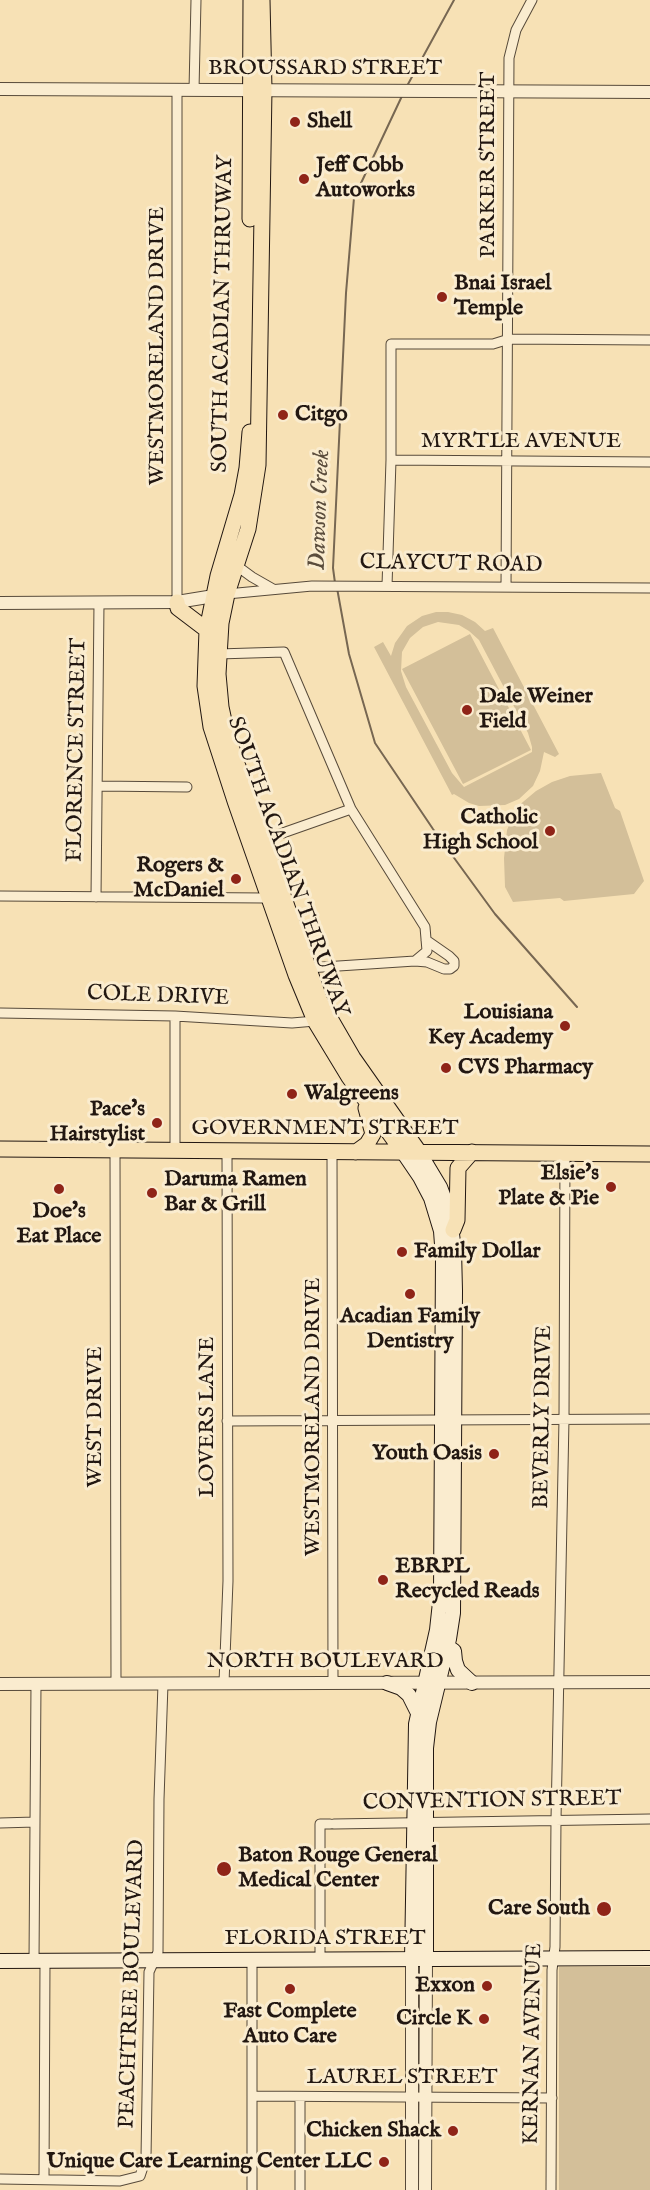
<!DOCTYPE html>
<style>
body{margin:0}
canvas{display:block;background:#f7e1b5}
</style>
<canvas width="650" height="2190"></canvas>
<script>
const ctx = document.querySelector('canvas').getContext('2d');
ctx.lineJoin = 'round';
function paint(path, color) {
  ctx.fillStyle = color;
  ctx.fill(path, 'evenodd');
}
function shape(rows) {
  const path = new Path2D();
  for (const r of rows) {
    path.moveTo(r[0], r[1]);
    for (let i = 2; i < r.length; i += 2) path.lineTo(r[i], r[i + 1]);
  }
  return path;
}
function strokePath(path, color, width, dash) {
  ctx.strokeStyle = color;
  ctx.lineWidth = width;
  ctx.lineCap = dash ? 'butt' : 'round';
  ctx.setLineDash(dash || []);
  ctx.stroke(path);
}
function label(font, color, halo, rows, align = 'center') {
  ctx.font = font + ' "IM FELL English",serif';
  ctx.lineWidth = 6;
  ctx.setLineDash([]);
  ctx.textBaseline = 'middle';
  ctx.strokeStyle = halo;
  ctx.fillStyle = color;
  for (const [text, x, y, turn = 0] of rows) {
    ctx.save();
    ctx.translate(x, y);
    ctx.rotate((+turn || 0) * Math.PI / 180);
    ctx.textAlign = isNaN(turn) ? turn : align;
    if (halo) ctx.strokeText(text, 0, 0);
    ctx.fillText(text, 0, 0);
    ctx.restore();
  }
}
paint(shape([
 [436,612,448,612,462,615,475,622,485,631,493,628,559,754,555,757,544,752,540,771,533,786,519,799,505,805,479,806,469,803,454,794,452,795,374,647,383,642,391,656,395,643,407,626,422,616],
 [438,622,459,625,469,631,479,640,528,733,532,747,532,752,464,787,452,773,406,687,401,671,402,652,410,638,423,627],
 [470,634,531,750,463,784,402,669],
 [601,773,615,808,620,811,644,881,634,894,564,901,560,898,513,902,505,887,504,858,507,830,517,807,536,791,552,782,570,776],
 [559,1967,650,1967,650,2190,559,2190]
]), '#d3bf99');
strokePath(shape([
 [407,86,454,0],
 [335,583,333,568,346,293,354,198,402,96],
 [337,588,349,654,375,743,433,829,495,914,577,1007]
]), '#776752', 2);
const minor = shape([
 [194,90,196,0],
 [391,460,650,462],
 [237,566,252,577,273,589],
 [387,586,391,460,391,344,493,344,509,339,650,340],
 [506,587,509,58,516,30,532,0],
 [227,594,312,586,650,588],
 [177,602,177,90],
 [218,654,284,652,351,809,425,927,427,951,415,961,308,968],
 [98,786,187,787],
 [260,841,351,809],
 [0,896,264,898,270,894],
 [96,897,99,603],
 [415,961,427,962,444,969,450,969,454,966,454,961,449,956,426,940],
 [0,1013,175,1016,292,1023,315,1021],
 [115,1150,116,1684],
 [175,1151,175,1016],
 [332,1152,333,1682],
 [227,1421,650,1419],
 [224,1683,228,1581,227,1151],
 [0,1823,35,1822],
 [334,1824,650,1819],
 [320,1959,320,1824,330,1824],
 [34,1961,36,1684],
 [252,2096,552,2098],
 [0,2179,120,2181,140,2176,146,2158,149,1972,158,1952,159,1799,163,1684],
 [44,2179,45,1961],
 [252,2190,252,1960],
 [300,2190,300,2097],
 [551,2190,552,1970,555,1947,556,1819,564,1419,565,1153]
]);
const tertiary = shape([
 [0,89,650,92],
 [0,603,177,602,220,595],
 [0,1684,650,1682],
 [412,2190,412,1959],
 [425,2190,426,1959]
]);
const secondary = shape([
 [403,1152,420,1177,431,1198,441,1231,443,1258,441,1593,437,1630,416,1724,412,1959],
 [419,1152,440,1187,449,1211,454,1250,455,1291,453,1613,449,1639,429,1722,426,1748,426,1959],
 [447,1646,454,1651,455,1661,458,1670,472,1683],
 [387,1683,401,1688,409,1695,417,1711],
 [0,1961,650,1958]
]);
const primary = shape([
 [262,0,264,89,258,465,248,529,227,594,221,623,218,674,221,707,227,735,320,1001,353,1058,419,1152],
 [250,219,251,0],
 [250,432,247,468,242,495,218,576,207,630,205,686,211,727,235,801,296,975,315,1021,349,1077,403,1152],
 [177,602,178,608,207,630],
 [0,1149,650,1154],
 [356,1152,367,1144,373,1134,366,1108],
 [453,1230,457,1220,458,1168,472,1152]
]);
strokePath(minor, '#574a3a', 11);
strokePath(tertiary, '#574a3a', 14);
strokePath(secondary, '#221711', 16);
strokePath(primary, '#221711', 17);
strokePath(minor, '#faeccf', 9);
strokePath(tertiary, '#faeccf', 12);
strokePath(secondary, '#faeccf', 14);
strokePath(primary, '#f7e1b5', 15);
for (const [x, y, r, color] of [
 [295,122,6,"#8f2418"],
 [304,179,6,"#8f2418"],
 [442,297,6,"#8f2418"],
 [283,415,6,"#8f2418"],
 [467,710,6,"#8f2418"],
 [550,831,6,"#8f2418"],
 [236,879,6,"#8f2418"],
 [565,1026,6,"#8f2418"],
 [446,1068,6,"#8f2418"],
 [292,1094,6,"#8f2418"],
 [157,1123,6,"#8f2418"],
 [611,1187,6,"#8f2418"],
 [59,1189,6,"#8f2418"],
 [152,1193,6,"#8f2418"],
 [402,1252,6,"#8f2418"],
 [410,1294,6,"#8f2418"],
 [494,1454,6,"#8f2418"],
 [383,1580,6,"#8f2418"],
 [224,1869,8,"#8f2418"],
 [604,1909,8,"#8f2418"],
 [487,1986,6,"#8f2418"],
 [290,1989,6,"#8f2418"],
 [484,2019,6,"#8f2418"],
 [453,2131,6,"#8f2418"],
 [384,2162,6,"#8f2418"]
]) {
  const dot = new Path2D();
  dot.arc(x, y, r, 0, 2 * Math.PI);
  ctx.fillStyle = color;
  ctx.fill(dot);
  strokePath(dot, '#faeccf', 2);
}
label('22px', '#221711', '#faeccf', [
 ["BROUSSARD STREET",325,69],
 ["PARKER STREET",489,165,-90],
 ["SOUTH ACADIAN THRUWAY",224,314,-89],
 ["WESTMORELAND DRIVE",158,346,-90],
 ["MYRTLE AVENUE",521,442],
 ["CLAYCUT ROAD",451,565,1],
 ["FLORENCE STREET",78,750,-89],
 ["SOUTH ACADIAN THRUWAY",287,867,70],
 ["COLE DRIVE",158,997,2],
 ["GOVERNMENT STREET",325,1129],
 ["WEST DRIVE",96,1417,-90],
 ["LOVERS LANE",208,1417,-90],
 ["WESTMORELAND DRIVE",314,1417,-90],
 ["BEVERLY DRIVE",544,1417,-89],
 ["NORTH BOULEVARD",325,1662],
 ["CONVENTION STREET",492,1802,-1],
 ["FLORIDA STREET",325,1939],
 ["PEACHTREE BOULEVARD",133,1984,-88],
 ["KERNAN AVENUE",534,2044,-89],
 ["LAUREL STREET",402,2078]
]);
label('bold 22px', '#221711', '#faeccf', [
 ["Shell",307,122],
 ["Jeff Cobb",316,166],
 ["Autoworks",316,191],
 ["Bnai Israel",454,284],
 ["Temple",454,309],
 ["Citgo",295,415],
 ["Dale Weiner",479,697],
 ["Field",479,722],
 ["Catholic",538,818,"right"],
 ["High School",538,843,"right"],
 ["Rogers &",224,866,"right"],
 ["McDaniel",224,891,"right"],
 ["Louisiana",553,1013,"right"],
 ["Key Academy",553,1038,"right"],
 ["CVS Pharmacy",458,1068],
 ["Walgreens",304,1094],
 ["Pace's",145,1110,"right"],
 ["Hairstylist",145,1135,"right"],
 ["Elsie's",599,1174,"right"],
 ["Plate & Pie",599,1199,"right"],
 ["Daruma Ramen",164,1180],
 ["Bar & Grill",164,1205],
 ["Doe's",59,1212,"center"],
 ["Eat Place",59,1237,"center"],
 ["Family Dollar",414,1252],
 ["Acadian Family",410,1317,"center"],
 ["Dentistry",410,1342,"center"],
 ["Youth Oasis",482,1454,"right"],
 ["EBRPL",395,1567],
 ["Recycled Reads",395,1592],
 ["Baton Rouge General",238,1856],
 ["Medical Center",238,1881],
 ["Care South",590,1909,"right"],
 ["Exxon",475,1986,"right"],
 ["Fast Complete",290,2012,"center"],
 ["Auto Care",290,2037,"center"],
 ["Circle K",472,2019,"right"],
 ["Chicken Shack",441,2131,"right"],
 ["Unique Care Learning Center LLC",372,2162,"right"]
], 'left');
label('italic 24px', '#5a4c3c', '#faeccf', [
 ["Dawson Creek",321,510,-88]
]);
</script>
